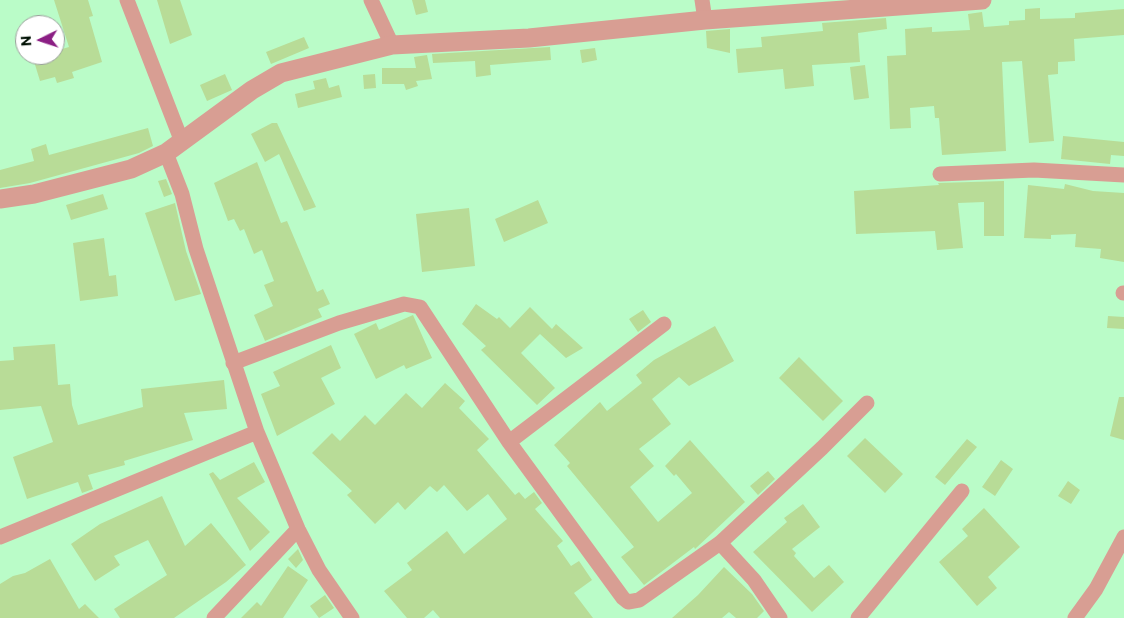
<!DOCTYPE html>
<style>
body{margin:0}
#map{position:relative;width:1124px;height:618px;overflow:hidden;background:#bafcc8;font-family:Commissioner,sans-serif}
canvas{display:block}
.north{position:absolute;left:15px;top:15px;width:50px;height:50px;box-sizing:border-box;background:#fff;border:1px solid #99a09a;border-radius:50%;rotate:266deg;font-size:14px;font-weight:700;line-height:20px;text-align:center;color:#001103}
.north::after{content:'';display:block;margin:auto;width:18px;height:22px;background:#8b1f84;clip-path:polygon(50% 0,100% 100%,50% 72%,0 100%)}
</style>
<div id="map">
<canvas width="1124" height="618"></canvas>
<div class="north">N</div>
</div>
<script>
const ctx = document.querySelector('canvas').getContext('2d');
ctx.lineJoin = 'round';
function paint(path, color) {
  ctx.fillStyle = color;
  ctx.fill(path, 'evenodd');
}
function shape(rows) {
  const path = new Path2D();
  for (const r of rows) {
    path.moveTo(r[0], r[1]);
    for (let i = 2; i < r.length; i += 2) path.lineTo(r[i], r[i + 1]);
  }
  return path;
}
function strokePath(path, color, width, dash) {
  ctx.strokeStyle = color;
  ctx.lineWidth = width;
  ctx.lineCap = dash ? 'butt' : 'round';
  ctx.setLineDash(dash || []);
  ctx.stroke(path);
}
paint(shape([
 [54,0,88,0,93,16,89,17,102,62,72,72,74,78,57,83,55,77,40,81,33,58,55,55,55,51,69,47],
 [157,0,180,0,192,35,170,44],
 [412,0,425,0,428,12,416,15],
 [1040,8,1040,19,1075,18,1075,13,1124,9,1124,35,1074,39,1075,61,1058,62,1058,74,1048,75,1054,141,1029,143,1022,61,1002,62,1006,151,942,155,939,118,935,118,934,106,910,108,911,128,890,129,887,56,906,55,905,29,932,27,932,32,970,30,968,14,982,12,984,27,1009,25,1009,21,1025,20,1025,9],
 [886,18,887,29,858,33,860,62,812,65,814,86,785,89,783,69,738,73,736,49,762,47,761,37,823,31,822,23],
 [730,29,730,53,707,48,706,31],
 [304,37,309,48,271,64,266,52],
 [550,47,551,60,490,65,491,75,476,77,475,61,433,63,432,54],
 [595,48,597,60,582,63,580,50],
 [427,55,432,79,416,81,418,86,406,90,404,84,382,84,382,68,416,68,414,57],
 [865,65,869,98,854,100,850,67],
 [225,74,232,90,207,101,200,85],
 [375,74,376,88,364,89,363,75],
 [326,78,329,88,339,85,342,97,298,108,295,94,315,89,313,81],
 [272,123,277,123,316,207,304,211,279,154,265,162,251,134],
 [148,128,153,146,139,153,30,183,0,188,0,170,34,161,31,149,46,144,49,155],
 [1063,136,1124,142,1124,156,1111,155,1110,164,1061,159],
 [257,162,281,223,287,221,317,292,323,289,330,304,318,309,322,317,265,341,254,315,273,306,264,285,274,281,262,250,254,254,244,229,240,231,234,219,228,221,214,183],
 [166,179,172,194,164,197,158,181],
 [1004,181,1004,236,984,236,984,202,958,203,963,248,937,250,935,231,856,234,854,191,939,185,938,183],
 [1065,184,1093,191,1124,193,1124,262,1100,258,1101,249,1075,247,1076,234,1051,235,1051,239,1024,238,1028,185,1064,189],
 [103,194,108,209,71,220,66,205],
 [538,200,548,223,504,242,495,219],
 [175,203,186,251,201,294,175,301,145,213],
 [469,208,475,266,422,272,416,214],
 [104,238,109,276,116,275,118,296,80,301,73,243],
 [476,304,497,319,499,317,510,328,530,307,552,329,556,324,583,348,566,358,540,334,521,353,555,388,537,405,481,350,486,346,462,324],
 [643,310,651,322,638,332,629,319],
 [413,315,432,358,406,369,404,365,376,379,354,334,376,323,379,330],
 [1108,316,1124,317,1124,329,1107,328],
 [715,326,734,361,689,386,679,377,652,399,671,424,639,449,654,466,630,487,658,522,692,493,676,474,674,476,665,466,690,440,745,502,695,549,694,547,644,585,621,557,634,547,567,466,570,463,554,445,600,402,607,411,642,383,636,375,654,360],
 [55,344,58,385,70,384,72,405,78,425,143,407,141,389,224,380,227,409,184,413,193,440,124,461,125,465,88,475,93,489,82,493,78,482,27,499,13,457,53,442,41,406,0,410,0,361,14,360,13,347],
 [331,345,341,368,321,378,335,404,277,436,261,394,280,386,273,372],
 [799,357,843,401,823,421,779,378],
 [445,383,465,401,459,408,489,439,477,450,515,495,519,492,525,499,534,492,542,503,535,509,563,541,557,546,571,566,579,561,592,580,574,593,593,618,440,618,433,610,424,618,407,618,384,591,412,570,407,563,447,531,464,554,507,519,488,494,467,511,444,485,437,492,430,486,405,510,398,502,375,524,347,495,352,491,312,453,332,433,340,441,365,415,375,425,406,393,422,408],
 [1119,397,1124,397,1124,440,1110,436],
 [865,438,903,474,885,493,847,456],
 [967,439,977,447,945,485,935,477],
 [1001,460,1013,469,995,496,982,487],
 [254,462,265,482,237,498,270,532,250,551,209,474,213,472,220,480],
 [768,471,775,479,758,495,750,486],
 [1068,481,1080,490,1071,504,1058,496],
 [162,496,185,546,211,523,246,565,226,582,174,618,120,618,114,609,167,575,148,540,114,556,120,565,95,581,71,544,100,524],
 [803,504,820,527,792,549,796,553,794,556,814,578,829,565,844,582,812,612,753,552,787,522,784,518],
 [984,508,1020,547,988,577,997,588,977,606,939,562,968,536,962,529],
 [298,549,303,560,296,568,288,559],
 [50,559,79,609,85,604,99,618,0,618,0,584,13,576,25,573],
 [288,566,308,580,283,618,241,618,257,602,261,606],
 [724,567,752,594,764,611,757,618,736,618,729,612,722,618,672,618,698,595],
 [325,595,334,608,319,618,310,606]
]), '#b8dc97');
strokePath(shape([
 [127,0,182,142],
 [371,0,392,45],
 [702,0,705,20],
 [166,153,182,194,196,249,257,432,298,529,319,570,352,618],
 [940,174,1034,170,1124,175],
 [1123,293,1124,293],
 [233,363,339,323,404,304,420,307,509,442,623,598,628,602,639,600,720,543,822,448,867,403],
 [509,442,664,324],
 [0,537,257,432],
 [720,543,754,580,780,618],
 [214,618,298,529],
 [858,618,962,491],
 [1075,618,1096,589,1124,537]
]), '#d89e93', 15);
strokePath(shape([
 [0,199,34,194,131,169,166,153,252,90,281,73,392,45,529,38,705,20,982,0]
]), '#d89e93', 19);
</script>
